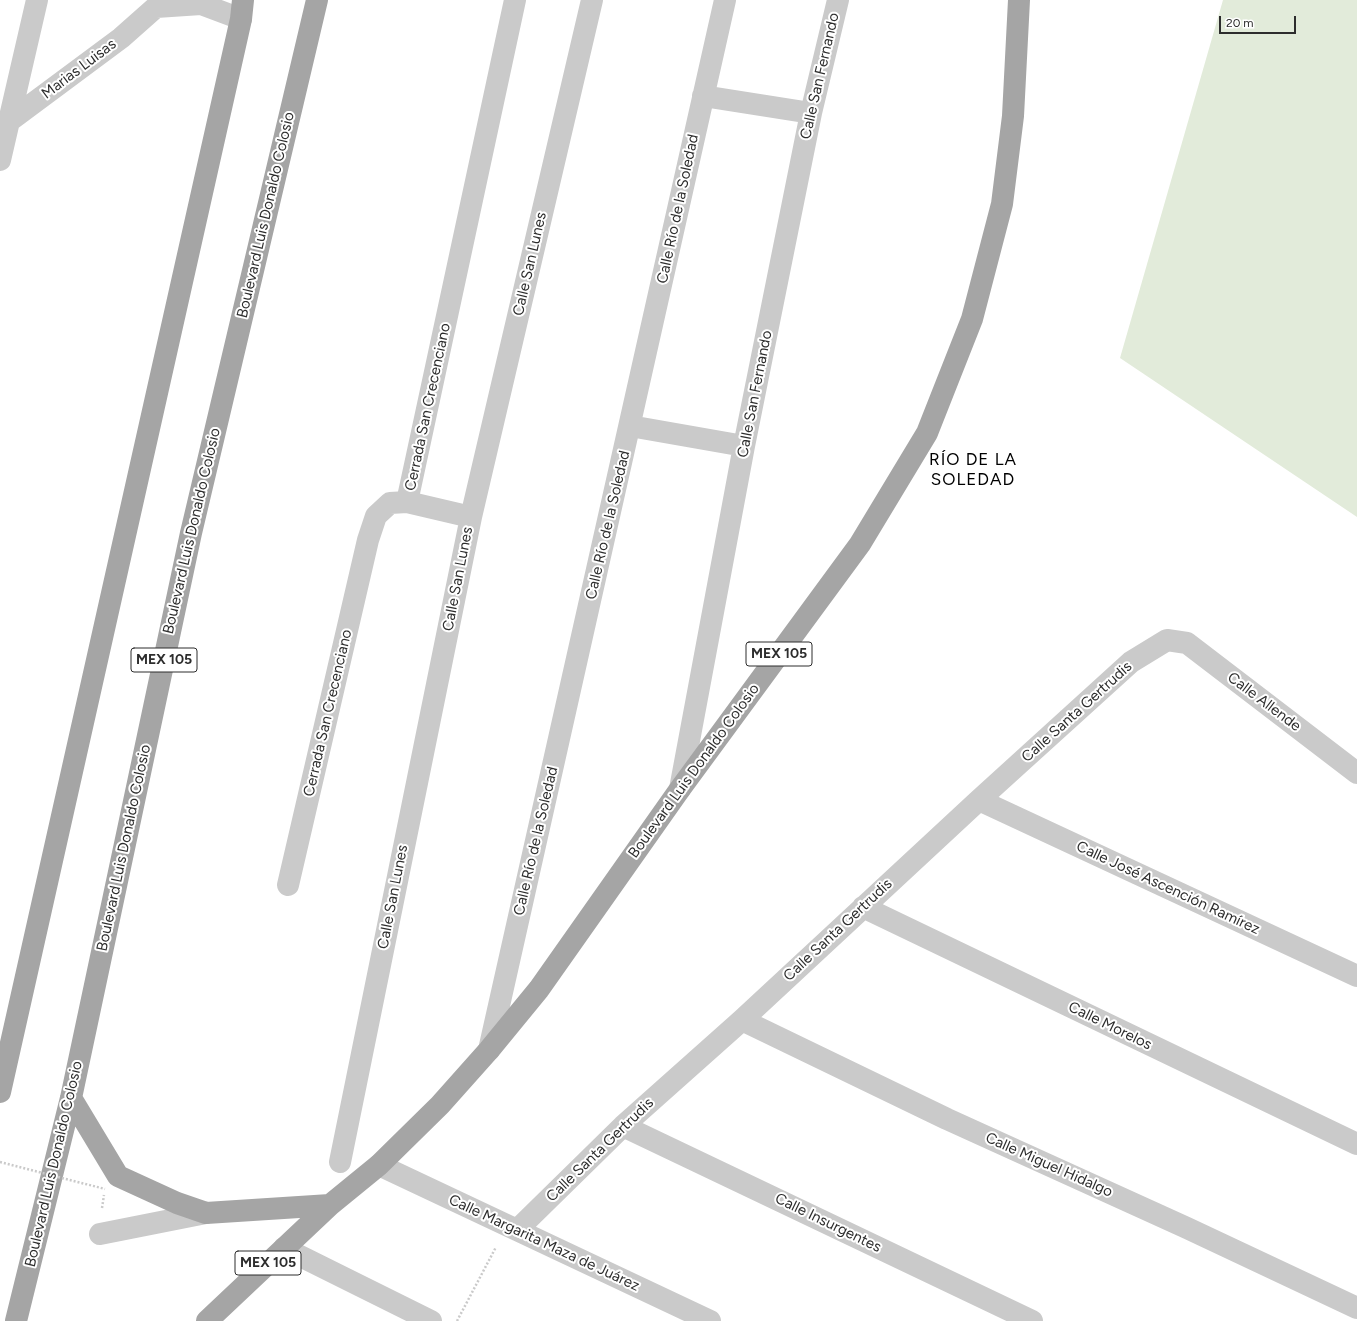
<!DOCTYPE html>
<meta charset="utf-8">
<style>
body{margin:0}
#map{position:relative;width:1357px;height:1321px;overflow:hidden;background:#fff;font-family:Figtree,sans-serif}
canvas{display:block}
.scale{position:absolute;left:1219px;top:16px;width:77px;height:18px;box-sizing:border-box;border:2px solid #2d2d2d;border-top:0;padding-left:5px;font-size:12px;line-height:14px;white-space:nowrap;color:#2d2d2d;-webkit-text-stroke:3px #fff;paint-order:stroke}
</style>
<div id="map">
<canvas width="1357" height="1321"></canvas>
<div class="scale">20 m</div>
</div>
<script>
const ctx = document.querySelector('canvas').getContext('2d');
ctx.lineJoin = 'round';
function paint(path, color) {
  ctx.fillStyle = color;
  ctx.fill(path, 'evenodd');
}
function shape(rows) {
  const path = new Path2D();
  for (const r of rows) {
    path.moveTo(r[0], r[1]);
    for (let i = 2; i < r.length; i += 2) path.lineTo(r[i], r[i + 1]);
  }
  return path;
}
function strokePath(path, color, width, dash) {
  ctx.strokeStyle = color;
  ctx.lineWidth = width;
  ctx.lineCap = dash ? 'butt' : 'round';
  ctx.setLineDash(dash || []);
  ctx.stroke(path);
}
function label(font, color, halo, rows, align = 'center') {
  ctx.font = font + ' Figtree,sans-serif';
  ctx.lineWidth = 4;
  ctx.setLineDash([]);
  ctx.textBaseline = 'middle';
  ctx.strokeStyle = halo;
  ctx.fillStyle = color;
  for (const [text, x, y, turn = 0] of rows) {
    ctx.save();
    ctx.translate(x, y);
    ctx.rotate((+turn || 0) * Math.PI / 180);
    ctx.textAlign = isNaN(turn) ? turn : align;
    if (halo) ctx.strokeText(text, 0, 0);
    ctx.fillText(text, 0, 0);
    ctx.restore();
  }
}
paint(shape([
 [1223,0,1357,0,1357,517,1120,358]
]), '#e2ebda');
strokePath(shape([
 [102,1208,104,1195],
 [457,1321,496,1247]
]), '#cacaca', 2.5, [2, 2]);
strokePath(shape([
 [156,7,201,4,241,19],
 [703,96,811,113],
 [0,128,121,38,156,7,160,0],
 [0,160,37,0],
 [630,426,744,446],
 [407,502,515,0],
 [680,789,744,446,811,113,838,0],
 [979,800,1357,976],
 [288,885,368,540,376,516,390,503,407,502,471,517],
 [863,907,1357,1144],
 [742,1020,947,1119,1187,1228,1357,1308],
 [489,1050,725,0],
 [623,1126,1032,1321],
 [340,1162,471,517,592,0],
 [379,1165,710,1321],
 [517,1230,623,1126,742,1020,979,800,1131,662,1167,640,1187,643,1357,773],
 [100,1234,206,1213],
 [284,1248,431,1321]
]), '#cacaca', 22);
strokePath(shape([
 [0,1092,241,19,243,0],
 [71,1098,118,1176,177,1203,206,1213,330,1205],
 [16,1321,71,1098,191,533,317,0],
 [207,1321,330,1205,379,1165,440,1105,489,1050,539,989,680,789,860,544,927,433,972,319,1002,204,1013,116,1019,0]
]), '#a5a5a5', 22);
strokePath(shape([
 [0,1162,105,1189]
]), '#cacaca', 2.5, [2, 2]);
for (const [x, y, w] of [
 [779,654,66],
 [164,660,66],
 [268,1263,66]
]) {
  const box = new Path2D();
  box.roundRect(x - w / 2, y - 12, w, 24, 3);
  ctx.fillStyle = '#fff';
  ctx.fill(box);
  strokePath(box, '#2d2d2d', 1);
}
label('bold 14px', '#2d2d2d', null, [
 ["MEX 105",779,654],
 ["MEX 105",164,660],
 ["MEX 105",268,1263]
]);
label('15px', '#2d2d2d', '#fff', [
 ["Marias Luisas",79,69,-37],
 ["Calle San Fernando",820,76,-77],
 ["Calle Río de la Soledad",678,209,-78],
 ["Boulevard Luis Donaldo Colosio",266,215,-77],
 ["Calle San Lunes",530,264,-77],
 ["Calle San Fernando",755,394,-79],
 ["Cerrada San Crecenciano",428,407,-78],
 ["Calle Río de la Soledad",608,525,-77],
 ["Boulevard Luis Donaldo Colosio",192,531,-77],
 ["Calle San Lunes",458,579,-79],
 ["Calle Allende",1264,702,37],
 ["Calle Santa Gertrudis",1077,712,-42],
 ["Cerrada San Crecenciano",328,713,-77],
 ["Boulevard Luis Donaldo Colosio",694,771,-54],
 ["Calle Río de la Soledad",536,841,-77],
 ["Boulevard Luis Donaldo Colosio",124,848,-78],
 ["Calle José Ascención Ramírez",1168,888,25],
 ["Calle San Lunes",393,897,-79],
 ["Calle Santa Gertrudis",838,930,-43],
 ["Calle Morelos",1110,1026,26],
 ["Calle Santa Gertrudis",600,1150,-44],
 ["Boulevard Luis Donaldo Colosio",54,1164,-77],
 ["Calle Miguel Hidalgo",1049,1165,24],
 ["Calle Insurgentes",828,1223,26],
 ["Calle Margarita Maza de Juárez",544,1243,25]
]);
ctx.letterSpacing = '1px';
label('17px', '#000', '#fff', [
 ["RÍO DE LA",973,460],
 ["SOLEDAD",973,480]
]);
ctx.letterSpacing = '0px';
</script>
